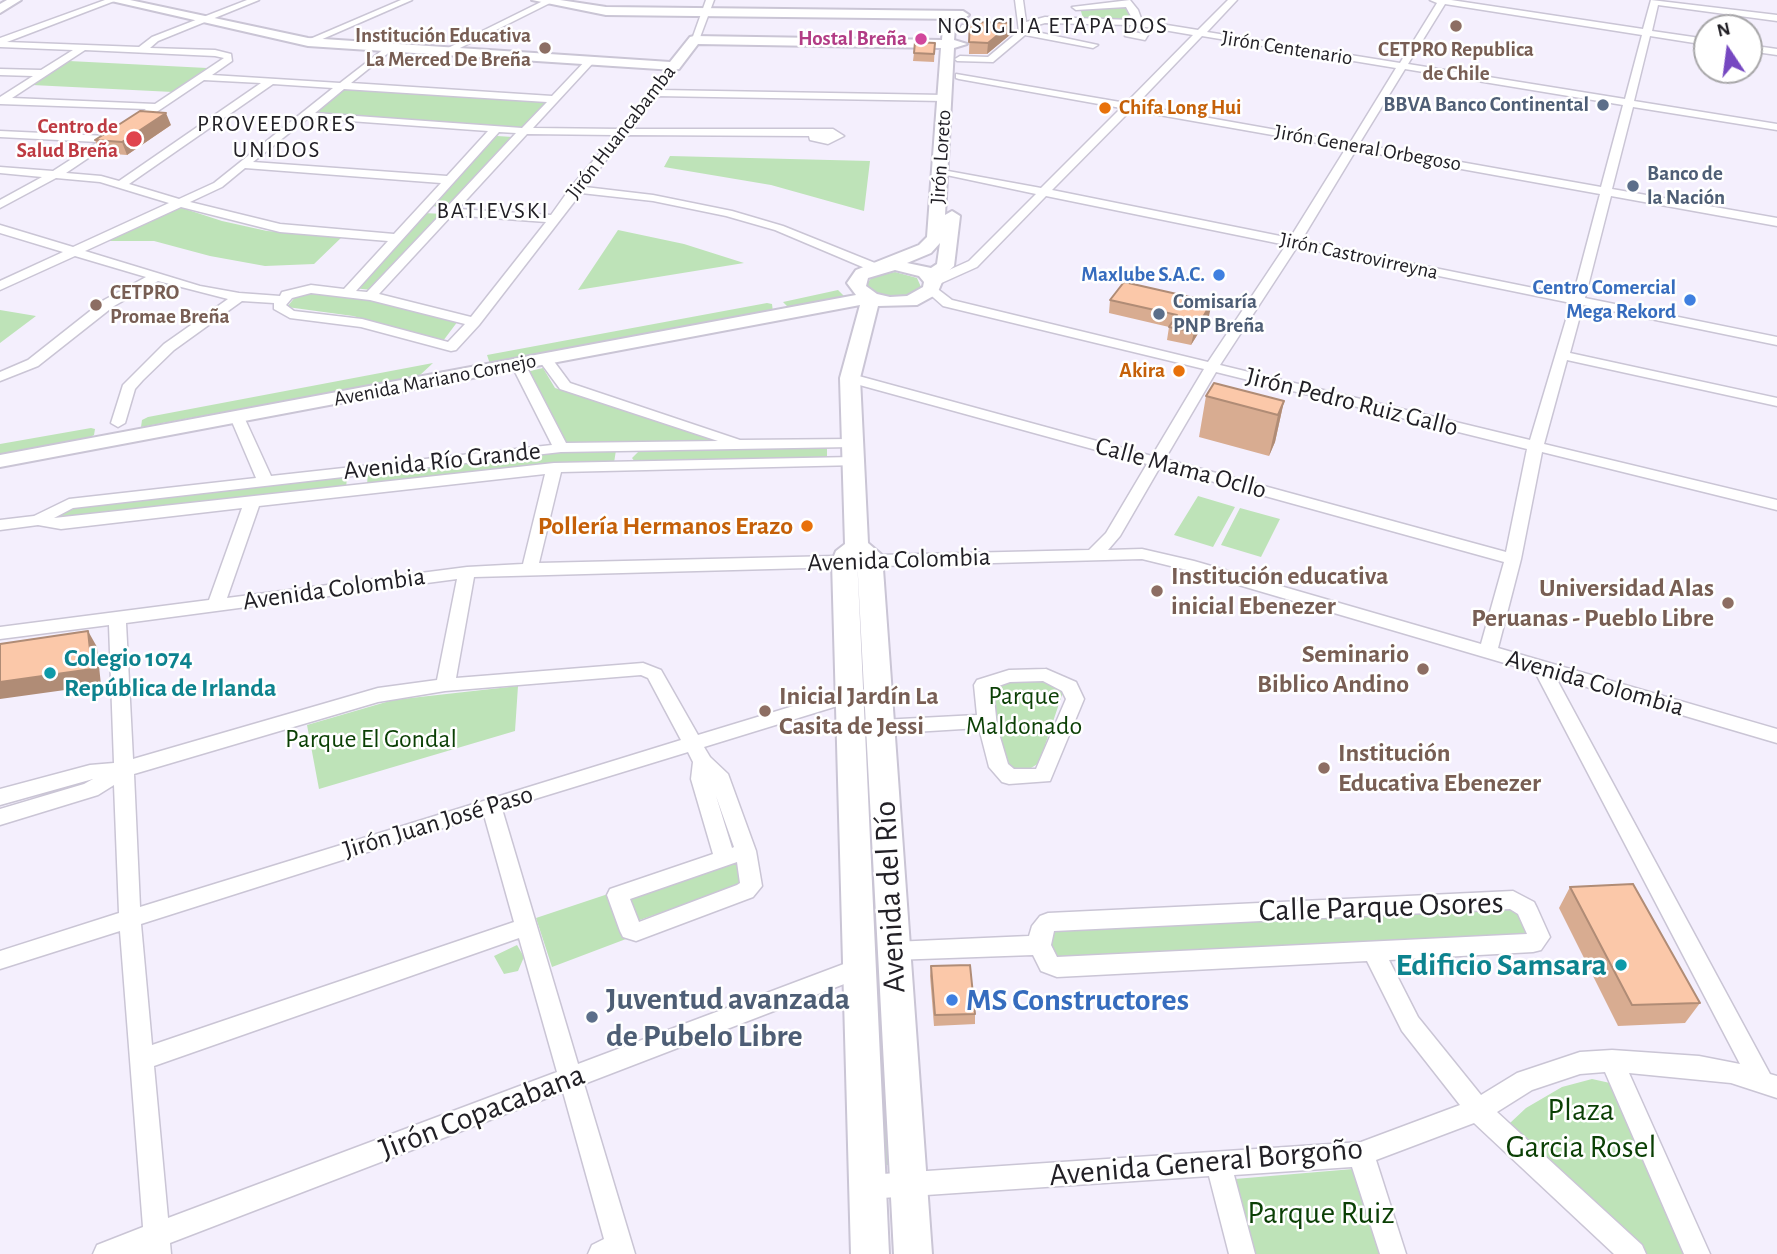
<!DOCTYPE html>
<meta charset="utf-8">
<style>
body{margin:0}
#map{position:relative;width:1777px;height:1254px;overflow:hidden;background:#f4effd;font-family:"Alegreya Sans",sans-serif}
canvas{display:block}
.north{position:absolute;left:1693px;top:14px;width:70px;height:70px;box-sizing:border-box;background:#fff;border:2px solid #a7a6a8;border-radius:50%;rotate:347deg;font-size:19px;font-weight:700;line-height:28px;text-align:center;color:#222026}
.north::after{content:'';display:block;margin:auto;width:24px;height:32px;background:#7648c1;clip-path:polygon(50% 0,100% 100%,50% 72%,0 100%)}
</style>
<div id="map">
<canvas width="1777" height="1254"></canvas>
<div class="north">N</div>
</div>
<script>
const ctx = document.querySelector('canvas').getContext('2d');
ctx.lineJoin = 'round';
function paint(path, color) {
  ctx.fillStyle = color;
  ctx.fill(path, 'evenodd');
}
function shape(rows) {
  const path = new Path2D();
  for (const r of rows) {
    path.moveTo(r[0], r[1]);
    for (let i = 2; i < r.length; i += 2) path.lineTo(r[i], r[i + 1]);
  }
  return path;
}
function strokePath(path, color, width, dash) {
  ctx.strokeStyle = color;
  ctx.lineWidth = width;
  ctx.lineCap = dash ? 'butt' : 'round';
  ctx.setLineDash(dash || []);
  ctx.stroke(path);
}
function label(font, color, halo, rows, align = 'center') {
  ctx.font = font + ' "Alegreya Sans",sans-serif';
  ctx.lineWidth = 5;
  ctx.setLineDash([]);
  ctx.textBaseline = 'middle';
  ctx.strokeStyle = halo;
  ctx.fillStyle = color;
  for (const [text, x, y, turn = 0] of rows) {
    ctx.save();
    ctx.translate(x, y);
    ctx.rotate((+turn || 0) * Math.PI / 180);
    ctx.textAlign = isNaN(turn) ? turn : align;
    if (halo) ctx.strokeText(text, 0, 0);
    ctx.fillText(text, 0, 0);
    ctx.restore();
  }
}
paint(shape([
 [1126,6,1132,20,1083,18,1080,8],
 [69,61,207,68,173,92,32,85],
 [345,88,548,101,523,128,314,113],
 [497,136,513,137,450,208,432,206],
 [670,156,870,161,864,211,771,185,664,167],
 [179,207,222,221,267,231,343,236,314,264,265,266,210,256,154,241,107,241],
 [424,213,443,214,372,290,353,288],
 [618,230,684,244,744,263,578,290],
 [895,272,917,278,921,287,919,291,896,299,878,297,867,290,866,285,872,277],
 [838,290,846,298,790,309,783,302],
 [300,291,344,293,458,321,443,341,353,316,287,307],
 [767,303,772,304,773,312,490,364,487,355],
 [0,310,36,316,0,343],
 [433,363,419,376,141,427,142,420,148,417],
 [543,368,555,388,714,439,714,442,568,445,526,372],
 [91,428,95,429,94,435,89,438,0,455,0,444],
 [827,447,827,458,635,462,632,458,639,451],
 [616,450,614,463,367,485,368,472,525,455],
 [347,476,346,489,59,519,61,514,76,508],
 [1198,496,1235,507,1213,547,1174,535],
 [1240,508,1280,519,1261,557,1221,545],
 [1036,676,1053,680,1063,692,1039,763,1031,768,1009,770,1002,764,986,683],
 [518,686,515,731,319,789,307,725,393,700],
 [856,709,869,709,896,1165,876,1165],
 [737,861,741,863,743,884,637,921,629,902,632,898],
 [611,893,626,939,552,967,536,918],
 [1514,907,1521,915,1529,937,1059,959,1049,950,1051,930],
 [517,945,524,957,518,971,504,974,494,956],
 [1592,1079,1610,1083,1686,1254,1646,1254,1510,1123,1526,1108,1562,1087],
 [1353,1169,1379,1254,1254,1254,1235,1179]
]), '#bee3b8');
const street = shape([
 [105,0,117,0,7,42,139,47,152,37,247,0,259,0,158,41,150,48,215,50,231,54,232,61,212,75,340,83,389,45,392,46,392,50,351,83,552,96,587,59,593,59,593,63,533,128,620,129,674,63,679,66,660,90,944,95,949,98,944,101,656,96,630,129,833,129,844,136,828,144,810,140,809,136,626,135,585,187,653,195,732,211,783,226,880,265,880,271,872,271,775,230,726,216,653,201,581,193,479,325,456,350,451,351,361,327,290,318,274,309,274,303,242,301,174,350,143,380,135,389,125,423,118,427,111,423,123,385,164,344,228,299,158,281,114,306,38,366,0,381,0,372,28,360,104,300,146,277,75,256,0,290,0,281,63,252,0,233,0,225,73,247,169,203,100,182,56,178,0,208,0,200,42,177,0,173,0,167,53,171,98,142,0,137,0,131,107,136,146,109,0,104,0,97,33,76,0,75,0,69,41,70,73,50,0,47,0,38,105,0],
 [85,50,215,56,224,58,155,104,12,98,85,50],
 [204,80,261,83,119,181,101,176,66,173,204,80],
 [273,84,333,88,214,183,179,199,129,184,273,84],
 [344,89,547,102,522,128,315,113,344,89],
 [308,118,488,131,447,176,253,162,308,118],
 [499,132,516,133,446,208,440,209,441,214,367,292,356,291,499,132],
 [527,134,615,135,571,187,551,215,458,209,527,134],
 [245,168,441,183,394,234,280,224,190,202,222,187,245,168],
 [181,207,280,232,388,241,344,289,311,285,282,292,280,296,239,293,200,286,85,251,181,207],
 [452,215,546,222,471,317,379,294,452,215],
 [311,293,370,300,465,324,448,342,362,319,294,311,286,305,292,298,311,293],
 [401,0,412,0,311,44,303,42,401,0],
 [545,0,556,0,450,53,442,51,545,0],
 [706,0,714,0,699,40,691,42,706,0],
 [1015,0,1023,0,1026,22,1045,17,1133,20,1126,7,1076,10,1072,7,1130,0,1138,10,1142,21,1198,30,1228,0,1237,0,1207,32,1400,63,1437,3,1430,0,1451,0,1643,29,1651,0,1777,15,1777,21,1658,5,1652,31,1707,39,1707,45,1650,36,1634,101,1777,124,1777,130,1633,107,1612,189,1777,218,1777,226,1611,196,1585,298,1777,337,1777,345,1583,305,1570,353,1777,398,1777,406,1567,360,1544,444,1777,500,1777,510,1542,452,1521,559,1498,648,1777,729,1777,743,1556,678,1770,1074,1777,1076,1777,1098,1731,1083,1629,1073,1710,1254,1684,1254,1605,1072,1580,1074,1532,1090,1497,1112,1642,1245,1646,1254,1614,1254,1474,1123,1376,1160,1406,1254,1380,1254,1352,1167,1234,1175,1255,1254,1229,1254,1209,1176,867,1199,858,1196,854,1187,858,1178,867,1175,1361,1142,1460,1105,1402,1031,1367,961,1057,977,1041,971,1033,955,893,960,885,958,882,951,885,944,893,942,1029,936,1032,926,1040,916,1048,913,1513,891,1534,902,1537,908,1550,937,1541,950,1533,952,1389,960,1418,1017,1481,1095,1517,1073,1580,1052,1612,1050,1699,1056,1740,1064,1535,672,1191,571,1142,559,474,577,456,678,643,663,661,670,698,735,833,694,860,689,867,691,869,696,867,701,834,707,704,747,710,757,728,774,756,851,762,886,753,897,636,941,623,937,620,931,607,895,610,889,713,854,691,779,693,762,688,752,502,809,578,1064,857,959,865,962,868,969,865,976,584,1084,635,1254,588,1254,592,1245,604,1239,563,1092,170,1243,171,1254,93,1254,97,1245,143,1227,120,931,0,969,0,951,119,913,114,785,98,795,0,825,0,809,84,784,93,779,0,805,0,789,90,765,114,763,109,625,0,639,0,627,209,600,242,508,61,529,38,525,0,530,0,520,34,516,69,499,256,478,230,417,237,413,244,417,271,476,552,445,511,364,518,360,525,364,566,443,718,441,560,389,538,359,545,355,550,356,570,383,740,440,852,439,859,443,852,447,561,452,73,508,54,518,554,463,853,457,861,462,858,465,561,472,539,563,1089,550,1106,533,1147,464,845,381,843,378,845,375,855,375,1152,456,1204,369,943,306,925,290,935,287,952,300,1208,362,1286,245,1046,196,977,267,937,285,929,285,929,279,969,261,1036,194,937,173,937,169,1041,188,1121,108,959,79,956,78,956,74,1126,103,1193,35,1140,26,1134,32,1148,35,1145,40,1125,36,1131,25,1045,23,1027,28,1027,30,1098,45,1093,48,1025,35,993,62,957,61,955,59,960,56,988,57,1019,31,1015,0],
 [1445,4,1642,35,1625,99,1408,64,1445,4],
 [1202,36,1396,68,1350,143,1136,105,1202,36],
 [1405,69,1623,105,1601,187,1359,144,1405,69],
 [1131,110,1346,148,1290,238,1052,190,1131,110],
 [1356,150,1600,194,1573,296,1301,241,1356,150],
 [1297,247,1571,303,1530,440,1220,365,1297,247],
 [1216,372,1527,449,1506,552,1165,459,1216,372],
 [1160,467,1504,562,1481,644,1194,561,1142,549,1108,550,1120,536,1160,467],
 [545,474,523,564,467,567,227,598,259,506,545,474],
 [457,579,437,680,378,688,133,759,126,623,457,579],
 [641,675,648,678,681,740,140,907,134,774,378,702,445,691,641,675],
 [716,796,734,847,732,848,716,796],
 [484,815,514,922,152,1045,141,924,484,815],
 [737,862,740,883,737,885,639,922,630,899,737,862],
 [1510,909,1518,914,1527,934,1057,957,1051,945,1054,931,1510,909],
 [519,938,557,1072,168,1218,154,1066,519,938],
 [962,25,994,25,998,28,994,31,959,30,962,25],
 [1749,45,1777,49,1777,55,1749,51,1749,45],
 [1046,669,1076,682,1084,699,1050,781,1009,784,1002,782,989,767,979,728,881,734,874,732,872,727,874,722,881,720,977,715,974,685,977,680,1009,670,1046,669],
 [1043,681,1062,691,1066,699,1036,769,1014,769,1008,764,997,727,993,688,1010,682,1043,681]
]);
const secondary = shape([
 [7,0,21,0,0,13,0,4,7,0],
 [107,0,130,0,308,38,670,62,690,37,694,36,942,40,943,27,949,23,955,27,954,40,967,44,954,48,945,215,952,211,960,216,954,266,940,279,942,282,937,294,917,305,878,306,860,378,868,543,882,555,932,1254,894,1254,857,557,889,1254,851,1254,832,561,836,551,845,544,840,378,860,305,0,467,0,455,856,295,847,283,856,270,919,245,927,237,941,48,698,44,679,69,674,70,308,46,107,0],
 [940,243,937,264,931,268,907,263,931,253,940,243],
 [895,270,919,276,924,282,923,287,907,296,890,297,877,294,866,286,868,278,895,270],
 [532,0,560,0,606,7,963,11,969,15,963,19,606,15,532,0]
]);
strokePath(street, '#cac5d5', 3);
strokePath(secondary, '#cac5d5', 4);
paint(street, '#fff');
paint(secondary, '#fff');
paint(shape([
 [970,22,1012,23,1011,34,987,54,969,54],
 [935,43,934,62,913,61,914,53],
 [171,125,127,155,100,153,95,140],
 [1110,300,1209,316,1191,345,1167,340,1169,327,1109,313],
 [1206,396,1284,401,1275,442,1269,456,1199,437],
 [1570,887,1700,1003,1685,1023,1618,1026,1559,908],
 [931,966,975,1014,975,1024,934,1026,930,976]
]), '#d8ac91');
paint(shape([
 [1012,23,1011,34,987,54,988,43],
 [166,113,171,125,127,155,122,142],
 [1212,302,1209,316,1191,345,1194,332],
 [1284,401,1275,442,1269,456,1278,415],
 [88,631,97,647,101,685,0,699,0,682]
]), '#b08c76');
const building = shape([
 [970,22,1012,23,988,43,969,42,970,22],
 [915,42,935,43,934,54,914,53,915,42],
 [140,111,166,113,122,142,95,140,140,111],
 [1124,282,1212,302,1194,332,1169,327,1177,315,1110,300,1124,282],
 [1214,383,1284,401,1278,415,1206,396,1214,383],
 [88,631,92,669,0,682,0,644,88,631],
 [1633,884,1700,1003,1632,1005,1570,887,1633,884],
 [970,965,975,1014,935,1015,931,966,970,965]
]);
paint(building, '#fbc8a9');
strokePath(building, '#b08c76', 2);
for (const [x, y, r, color] of [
 [1456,26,7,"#8d6e63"],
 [921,39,7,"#d1479c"],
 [545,48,7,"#8d6e63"],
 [1603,105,7,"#5c6f8a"],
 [1105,108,7,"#e8710a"],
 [134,139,9,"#e0444e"],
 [1633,186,7,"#5c6f8a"],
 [1219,275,7,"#3f7fe0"],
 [1690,300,7,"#3f7fe0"],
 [96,305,7,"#8d6e63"],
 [1159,314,7,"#5c6f8a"],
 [1179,371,7,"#e8710a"],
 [807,526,7,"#e8710a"],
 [1157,591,7,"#8d6e63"],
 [1728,603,7,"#8d6e63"],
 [1423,669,7,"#8d6e63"],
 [50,673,7,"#0f9aa8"],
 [765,711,7,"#8d6e63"],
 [1324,768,7,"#8d6e63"],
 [1621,965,7,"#0f9aa8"],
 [952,1000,7,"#3f7fe0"],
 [592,1017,7,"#5c6f8a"]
]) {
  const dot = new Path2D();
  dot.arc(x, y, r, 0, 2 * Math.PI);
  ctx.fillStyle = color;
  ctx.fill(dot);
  strokePath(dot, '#fff', 2.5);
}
label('bold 21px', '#785e54', '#fff', [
 ["Institución Educativa",531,36],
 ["La Merced De Breña",531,60],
 ["CETPRO Republica",1456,50,"center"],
 ["de Chile",1456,74,"center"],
 ["CETPRO",110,293,"left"],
 ["Promae Breña",110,317,"left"]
], 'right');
label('bold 21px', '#b23c85', '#fff', [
 ["Hostal Breña",907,39]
], 'right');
label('21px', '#222026', '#fff', [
 ["Jirón Centenario",1287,48,9],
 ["Jirón Huancabamba",621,132,-52],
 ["Jirón General Orbegoso",1368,148,10],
 ["Jirón Loreto",941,157,-86],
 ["Jirón Castrovirreyna",1359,256,12],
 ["Avenida Mariano Cornejo",435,380,-11]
]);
label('bold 21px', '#4e5e75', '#fff', [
 ["BBVA Banco Continental",1589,105,"right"],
 ["Banco de",1647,174],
 ["la Nación",1647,198],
 ["Comisaría",1173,302],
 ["PNP Breña",1173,326]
], 'left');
label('bold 21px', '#c56008', '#fff', [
 ["Chifa Long Hui",1119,108],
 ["Akira",1165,371,"right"]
], 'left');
label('bold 21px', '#be3a42', '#fff', [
 ["Centro de",118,127],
 ["Salud Breña",118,151]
], 'right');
label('bold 21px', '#366cbe', '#fff', [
 ["Maxlube S.A.C.",1205,275],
 ["Centro Comercial",1676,288],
 ["Mega Rekord",1676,312]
], 'right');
ctx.letterSpacing = '2px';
label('23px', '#222026', '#fff', [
 ["NOSIGLIA ETAPA DOS",1053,26],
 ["PROVEEDORES",277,124],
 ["UNIDOS",277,150],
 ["BATIEVSKI",493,211]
]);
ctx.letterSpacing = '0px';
label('26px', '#222026', '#fff', [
 ["Jirón Pedro Ruiz Gallo",1352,402,14],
 ["Avenida Río Grande",442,461,-6],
 ["Calle Mama Ocllo",1181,468,15],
 ["Avenida Colombia",899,560,-2],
 ["Avenida Colombia",334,589,-8],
 ["Avenida Colombia",1595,683,16],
 ["Jirón Juan José Paso",438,822,-17]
]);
label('bold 26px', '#c56008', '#fff', [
 ["Pollería Hermanos Erazo",793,526]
], 'right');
label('bold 26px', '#785e54', '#fff', [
 ["Institución educativa",1171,576],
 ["inicial Ebenezer",1171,606],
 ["Universidad Alas",1714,588,"right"],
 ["Peruanas - Pueblo Libre",1714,618,"right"],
 ["Seminario",1409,654,"right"],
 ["Biblico Andino",1409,684,"right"],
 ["Inicial Jardín La",779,696],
 ["Casita de Jessi",779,726],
 ["Institución",1338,753],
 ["Educativa Ebenezer",1338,783]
], 'left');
label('bold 26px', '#0d838f', '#fff', [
 ["Colegio 1074",64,658],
 ["República de Irlanda",64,688]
], 'left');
label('26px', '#0a3f04', '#fff', [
 ["Parque",1024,696],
 ["Maldonado",1024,726],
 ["Parque El Gondal",371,739]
]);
label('32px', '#222026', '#fff', [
 ["Avenida del Río",890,897,-93],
 ["Calle Parque Osores",1381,907,-2],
 ["Jirón Copacabana",482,1112,-21],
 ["Avenida General Borgoño",1206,1162,-5]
]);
label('bold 32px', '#0d838f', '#fff', [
 ["Edificio Samsara",1607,965]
], 'right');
label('bold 32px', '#4e5e75', '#fff', [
 ["Juventud avanzada",606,999],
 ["de Pubelo Libre",606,1036]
], 'left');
label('bold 32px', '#366cbe', '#fff', [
 ["MS Constructores",966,1000]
], 'left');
label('32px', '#0a3f04', '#fff', [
 ["Plaza",1581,1110],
 ["Garcia Rosel",1581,1147],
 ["Parque Ruiz",1321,1213]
]);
</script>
